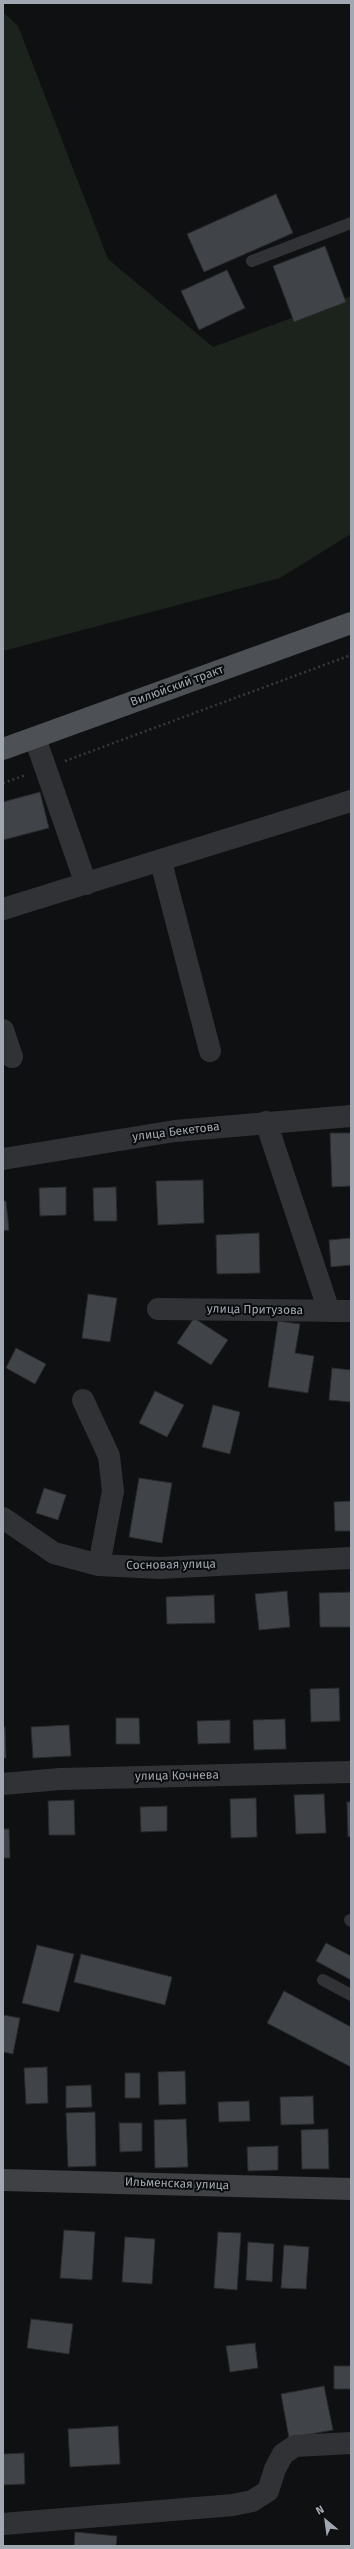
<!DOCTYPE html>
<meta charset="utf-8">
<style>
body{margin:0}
#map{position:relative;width:354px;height:2549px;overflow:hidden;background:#0f1011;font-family:"Fira Sans",sans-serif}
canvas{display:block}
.frame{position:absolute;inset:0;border:4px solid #a1a8b1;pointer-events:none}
.north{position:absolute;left:306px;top:2501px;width:40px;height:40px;-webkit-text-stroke:3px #0a0b0c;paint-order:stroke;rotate:331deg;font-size:11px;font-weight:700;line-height:16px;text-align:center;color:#a1a8b1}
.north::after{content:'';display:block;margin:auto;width:14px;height:18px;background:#a1a8b1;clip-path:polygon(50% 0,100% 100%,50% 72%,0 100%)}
</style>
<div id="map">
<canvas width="354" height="2549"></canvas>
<div class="frame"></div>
<div class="north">N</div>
</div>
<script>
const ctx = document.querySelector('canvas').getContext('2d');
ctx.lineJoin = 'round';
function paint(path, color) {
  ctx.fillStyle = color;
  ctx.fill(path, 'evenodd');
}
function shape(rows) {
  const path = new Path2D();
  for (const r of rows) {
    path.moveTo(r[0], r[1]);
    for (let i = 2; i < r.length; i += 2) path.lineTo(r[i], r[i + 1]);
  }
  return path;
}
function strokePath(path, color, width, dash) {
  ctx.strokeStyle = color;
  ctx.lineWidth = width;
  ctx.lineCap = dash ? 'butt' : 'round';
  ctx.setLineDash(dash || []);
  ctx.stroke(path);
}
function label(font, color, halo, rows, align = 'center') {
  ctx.font = font + ' "Fira Sans",sans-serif';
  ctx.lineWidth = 4;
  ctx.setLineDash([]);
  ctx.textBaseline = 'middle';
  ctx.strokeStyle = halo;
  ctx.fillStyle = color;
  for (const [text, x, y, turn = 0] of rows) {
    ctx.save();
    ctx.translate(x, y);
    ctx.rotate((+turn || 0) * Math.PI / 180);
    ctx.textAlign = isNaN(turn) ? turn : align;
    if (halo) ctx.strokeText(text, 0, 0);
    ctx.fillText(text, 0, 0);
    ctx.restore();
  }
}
paint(shape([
 [3,12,18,26,108,259,213,347,351,296,351,534,280,578,3,651]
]), '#1c231c');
const building = shape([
 [276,194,293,233,204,272,187,234,276,194],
 [325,246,346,302,294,322,273,266,325,246],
 [227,270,245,308,199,330,181,291,227,270],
 [40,792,49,828,3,840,3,802,40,792],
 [330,1133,351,1133,351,1186,332,1187,330,1133],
 [203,1180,204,1223,158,1225,156,1181,203,1180],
 [66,1187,66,1215,40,1216,39,1188,66,1187],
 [116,1187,117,1221,94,1221,93,1188,116,1187],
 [3,1201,6,1201,9,1230,3,1231,3,1201],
 [259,1233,260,1273,217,1274,216,1235,259,1233],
 [351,1238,351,1265,331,1267,329,1240,351,1238],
 [88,1294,117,1298,110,1342,82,1338,88,1294],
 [194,1318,228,1340,211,1365,177,1343,194,1318],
 [278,1321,300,1324,295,1353,314,1356,308,1393,268,1387,278,1321],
 [16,1348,46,1364,35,1384,6,1368,16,1348],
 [332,1368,351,1370,351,1402,329,1400,332,1368],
 [155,1391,184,1405,167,1437,139,1423,155,1391],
 [213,1405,240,1412,230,1454,202,1447,213,1405],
 [139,1478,172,1483,162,1543,129,1537,139,1478],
 [44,1488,66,1495,58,1520,36,1513,44,1488],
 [351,1501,351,1531,335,1531,334,1502,351,1501],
 [287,1591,290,1627,259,1630,255,1594,287,1591],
 [351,1592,351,1627,320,1627,319,1593,351,1592],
 [214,1595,215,1623,167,1624,166,1597,214,1595],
 [339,1688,340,1721,311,1722,310,1689,339,1688],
 [116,1718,139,1718,140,1744,116,1744,116,1718],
 [285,1719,286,1749,254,1750,253,1720,285,1719],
 [230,1720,230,1743,198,1744,197,1721,230,1720],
 [69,1725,71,1756,33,1758,31,1727,69,1725],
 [3,1727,5,1727,6,1758,3,1758,3,1727],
 [324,1794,326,1833,296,1834,294,1795,324,1794],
 [256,1798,257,1837,231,1838,230,1799,256,1798],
 [74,1800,75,1835,49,1835,48,1801,74,1800],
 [347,1802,351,1802,351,1836,348,1837,347,1802],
 [167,1806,167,1831,141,1832,140,1807,167,1806],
 [3,1829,9,1829,10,1858,3,1858,3,1829],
 [326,1943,351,1956,351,1980,316,1961,326,1943],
 [37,1945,74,1954,59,2012,22,2003,37,1945],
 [81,1954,172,1977,165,2005,74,1982,81,1954],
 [284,1991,351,2027,351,2067,267,2023,284,1991],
 [3,2015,20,2018,13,2054,3,2052,3,2015],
 [47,2067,48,2103,26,2104,24,2068,47,2067],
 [185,2071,186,2104,159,2105,158,2072,185,2071],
 [125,2073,140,2073,140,2098,125,2098,125,2073],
 [91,2085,92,2107,66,2108,66,2086,91,2085],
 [313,2096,314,2124,281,2125,280,2097,313,2096],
 [249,2101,250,2121,219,2122,218,2102,249,2101],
 [95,2112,96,2166,68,2167,66,2113,95,2112],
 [186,2119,188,2167,155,2168,154,2120,186,2119],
 [119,2123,142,2123,142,2151,120,2152,119,2123],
 [328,2129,329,2169,302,2169,301,2130,328,2129],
 [278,2146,278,2170,248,2171,247,2147,278,2146],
 [64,2230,95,2232,92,2280,60,2278,64,2230],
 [218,2232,241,2233,237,2290,214,2288,218,2232],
 [125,2237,155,2239,152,2284,122,2282,125,2237],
 [248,2242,274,2244,272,2282,246,2280,248,2242],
 [284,2245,309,2247,306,2289,281,2288,284,2245],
 [31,2319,73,2324,69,2354,27,2348,31,2319],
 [255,2343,258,2368,230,2372,226,2346,255,2343],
 [334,2366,351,2366,351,2389,334,2389,334,2366],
 [324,2386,333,2430,289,2438,281,2394,324,2386],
 [118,2426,120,2464,70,2467,68,2429,118,2426],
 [24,2453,25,2484,3,2485,3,2454,24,2453],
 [75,2532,117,2536,116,2546,74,2546,75,2532]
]);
paint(building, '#404347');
strokePath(building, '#292a2d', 1);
strokePath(shape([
 [65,761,351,655],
 [3,783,26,775]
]), '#37393c', 2.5, [2, 3]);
strokePath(shape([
 [252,261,351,223],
 [350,1920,351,1921],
 [323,1980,351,1995]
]), '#313236', 12);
strokePath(shape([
 [35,738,86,884],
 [161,862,210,1051],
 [3,909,351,801],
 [3,1030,12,1057],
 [266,1122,329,1311],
 [3,1159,175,1131,351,1116],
 [158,1309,351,1311],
 [83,1400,109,1456,113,1491,99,1565],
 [3,1518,54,1553,99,1565,160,1568,351,1558],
 [3,1784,60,1779,351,1772],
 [3,2524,233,2505,252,2501,268,2491,275,2469,283,2454,295,2446,351,2443]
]), '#313236', 22);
strokePath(shape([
 [3,2180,351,2189]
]), '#3f4145', 22);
strokePath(shape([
 [3,749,351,623]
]), '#4d5054', 22);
label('12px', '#a1a8b1', '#0a0b0c', [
 ["Вилюйский тракт",177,686,-20],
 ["улица Бекетова",176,1132,-7],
 ["улица Притузова",255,1310,1],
 ["Сосновая улица",171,1565,-1],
 ["улица Кочнева",177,1776,-1],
 ["Ильменская улица",177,2184,2]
]);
</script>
